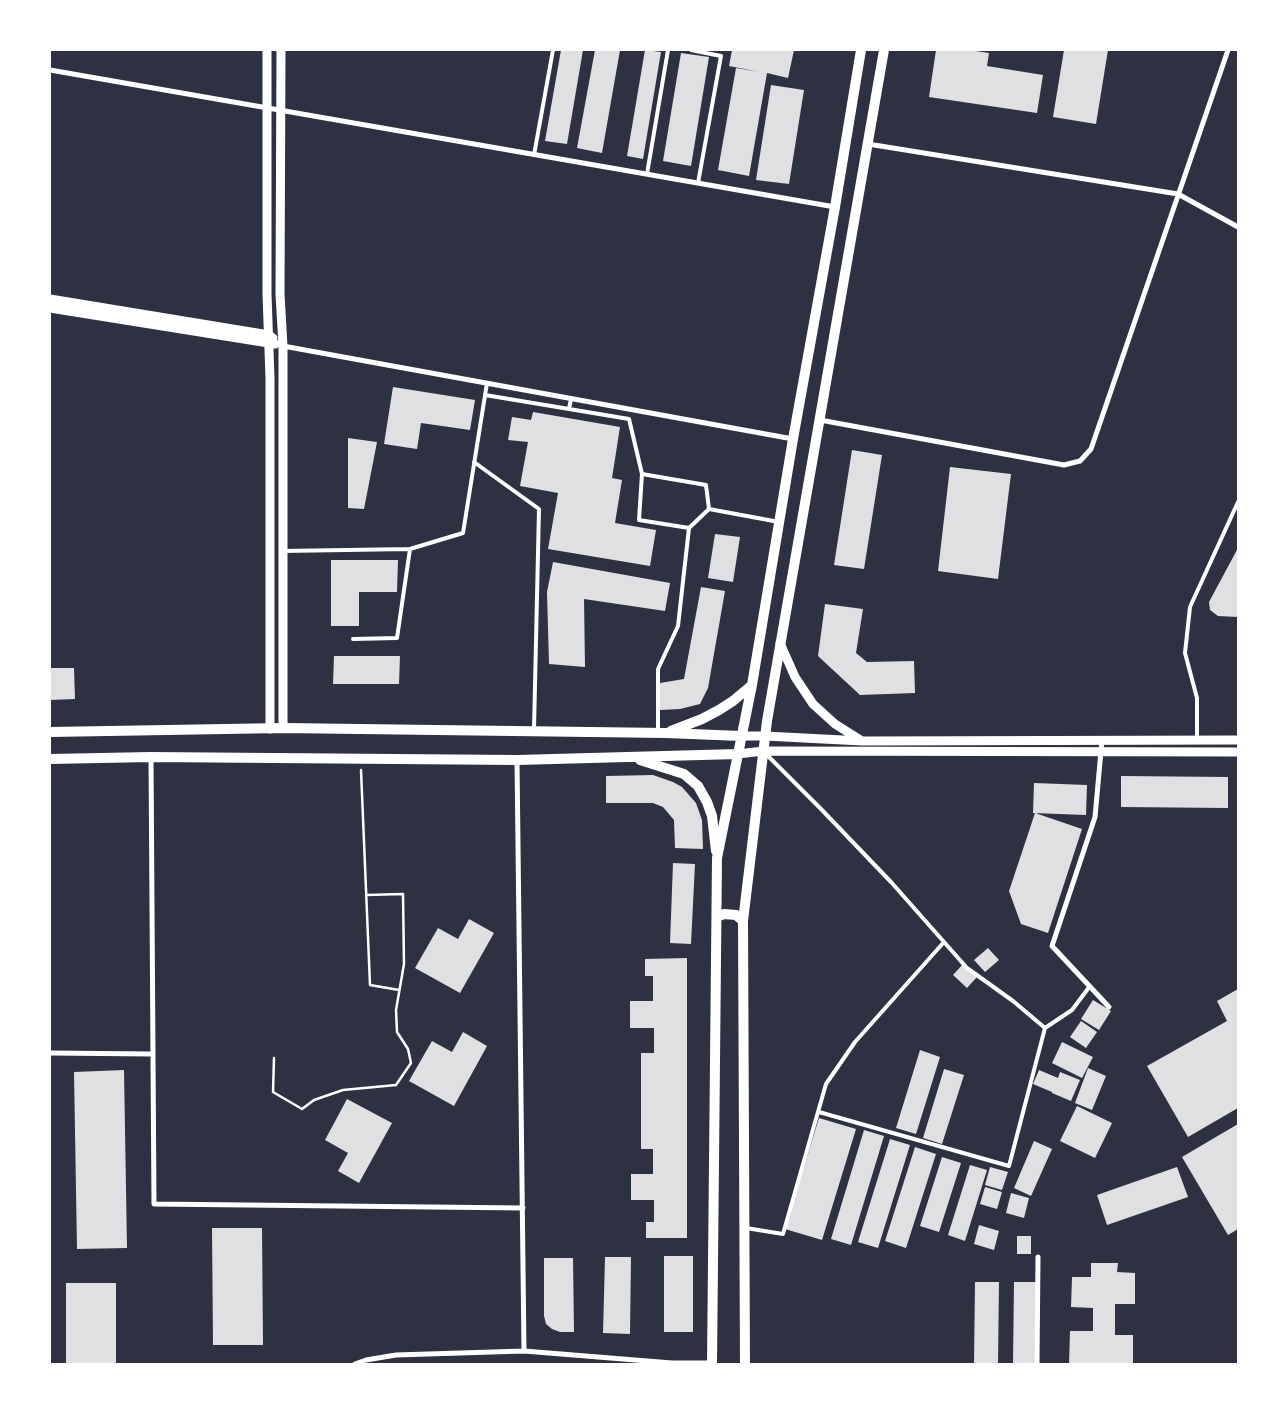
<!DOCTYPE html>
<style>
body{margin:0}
#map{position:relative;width:1288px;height:1414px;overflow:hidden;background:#2d3142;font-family:Barlow,sans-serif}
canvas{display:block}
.frame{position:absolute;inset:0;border:51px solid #fff;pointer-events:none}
</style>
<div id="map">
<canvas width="1288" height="1414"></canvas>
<div class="frame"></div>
</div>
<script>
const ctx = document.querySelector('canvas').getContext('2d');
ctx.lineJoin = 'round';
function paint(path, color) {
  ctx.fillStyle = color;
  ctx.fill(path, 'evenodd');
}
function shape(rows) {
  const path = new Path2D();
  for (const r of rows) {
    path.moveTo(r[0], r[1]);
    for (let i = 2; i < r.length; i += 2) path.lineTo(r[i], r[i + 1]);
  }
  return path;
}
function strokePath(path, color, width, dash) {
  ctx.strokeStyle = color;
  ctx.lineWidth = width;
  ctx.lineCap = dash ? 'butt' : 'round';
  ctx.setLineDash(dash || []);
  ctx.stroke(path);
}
paint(shape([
 [561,50,583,50,567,144,545,141],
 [595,50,620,50,602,153,577,148],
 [645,50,661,52,643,159,627,156],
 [732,50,794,50,788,78,767,73,749,176,718,170,736,68,760,72,729,66],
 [936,50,969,50,989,53,987,66,1043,75,1037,113,929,97],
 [1064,50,1108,50,1096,124,1053,117],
 [681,53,709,57,691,166,663,161],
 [771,85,804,90,789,184,756,180],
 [393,387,475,400,470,430,421,423,417,449,384,444],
 [533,412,620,427,612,478,622,480,615,523,656,530,650,566,548,549,558,493,520,486,528,442,508,440,512,417,531,420],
 [348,438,377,442,364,509,348,508],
 [852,450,882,455,864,569,834,565],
 [950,467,1011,474,998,579,938,571],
 [715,534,740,537,733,582,708,578],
 [1238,548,1238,617,1218,616,1210,610,1209,602],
 [331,560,398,560,397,592,359,592,359,626,331,626],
 [553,562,670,583,665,611,584,599,585,667,549,664,547,592],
 [701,587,725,591,708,688,700,704,680,709,660,710,660,683,684,679],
 [825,604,863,609,856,653,867,662,914,661,915,693,860,695,818,656],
 [334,656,400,656,399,684,333,684],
 [50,668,74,668,75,699,50,700],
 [653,775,673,782,682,787,696,803,702,820,703,849,675,848,674,820,663,807,653,803,606,803,606,776],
 [1121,776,1228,777,1228,808,1121,807],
 [1034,783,1087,785,1086,815,1033,813],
 [1035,813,1082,829,1048,933,1021,924,1009,891],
 [673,863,695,864,691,944,670,943],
 [469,919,494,933,460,993,415,968,438,928,458,939],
 [988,948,999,960,985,972,974,960],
 [687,958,687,1238,646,1238,646,1222,654,1222,654,1200,631,1200,631,1174,653,1174,653,1149,641,1149,641,1053,654,1053,654,1028,630,1028,630,1001,653,1001,653,976,645,976,645,959],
 [963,964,977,977,967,988,953,975],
 [1238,989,1238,1108,1188,1137,1147,1066,1227,1021,1217,1001],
 [1093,1000,1111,1011,1099,1030,1081,1019],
 [1081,1021,1097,1032,1086,1048,1070,1037],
 [463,1032,487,1046,454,1106,409,1081,432,1041,452,1052],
 [1062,1042,1093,1057,1082,1078,1052,1063],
 [920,1050,940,1057,916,1134,896,1128],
 [1088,1068,1106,1076,1092,1110,1075,1103],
 [944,1069,964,1075,942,1144,923,1138],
 [124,1070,127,1248,77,1249,74,1072],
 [1039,1070,1058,1078,1060,1072,1080,1080,1071,1101,1052,1093,1052,1092,1033,1084],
 [347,1099,392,1123,359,1183,338,1171,348,1153,325,1140],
 [1077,1106,1112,1123,1095,1158,1060,1141],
 [819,1118,856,1129,822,1240,785,1229],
 [1238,1124,1238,1229,1228,1235,1182,1157],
 [864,1130,884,1136,851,1245,831,1239],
 [890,1139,910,1145,878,1248,858,1242],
 [1034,1141,1052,1149,1031,1196,1014,1188],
 [915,1147,936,1154,906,1248,885,1241],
 [942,1157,961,1163,939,1232,920,1226],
 [970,1165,987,1170,965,1241,948,1235],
 [990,1167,1008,1172,1002,1190,985,1185],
 [1177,1167,1188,1197,1107,1225,1097,1195],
 [985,1187,1002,1192,997,1209,980,1204],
 [1011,1193,1029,1198,1024,1218,1006,1213],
 [979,1225,999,1231,994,1250,974,1244],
 [212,1228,262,1228,263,1345,213,1345],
 [1017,1236,1031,1236,1031,1254,1017,1254],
 [664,1256,693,1256,693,1332,664,1332],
 [605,1257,631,1257,630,1334,603,1333],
 [544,1258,573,1258,574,1332,560,1332,552,1329,546,1324,544,1316],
 [1091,1263,1118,1263,1117,1272,1135,1273,1135,1304,1115,1304,1115,1335,1133,1335,1133,1364,1069,1364,1070,1331,1093,1331,1093,1308,1071,1307,1072,1277,1091,1277],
 [975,1282,999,1282,998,1364,974,1364],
 [1014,1282,1038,1282,1037,1364,1013,1364],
 [66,1283,116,1283,116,1364,66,1364]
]), '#e0e0e3');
strokePath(shape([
 [361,770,370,985,399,990],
 [274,1058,273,1092,302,1109,314,1100,343,1090,396,1085,411,1063,408,1049,397,1032,396,1010,404,964,403,894,366,895]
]), '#fff', 2.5);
strokePath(shape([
 [691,50,721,56,698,183],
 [534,155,553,50],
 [647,174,668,50],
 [485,395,569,409],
 [571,399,569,409,629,419,642,474,639,520,689,528,709,509,706,485,642,474],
 [474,462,539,509,534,729],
 [709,509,779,522],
 [283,551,410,549,463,533,487,383],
 [353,639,397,638,410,549],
 [658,731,658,669,678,626,689,528],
 [1197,740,1197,698,1185,653,1190,607,1238,502],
 [764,752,821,809,891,882,967,968,1013,1001,1045,1028,1072,1010,1090,986],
 [819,1112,1009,1166,1045,1028],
 [746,1228,783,1234,826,1084,855,1042,944,942]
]), '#fff', 4);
strokePath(shape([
 [50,70,835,207],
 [868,144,1178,194,1238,227],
 [283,346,793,439],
 [820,420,1064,465,1080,461,1091,449,1228,50],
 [1102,740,1095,817,1052,946,1109,1007],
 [151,757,154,1204,523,1208],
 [517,760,524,1351],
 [50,1053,152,1054],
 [355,1364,366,1360,396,1355,524,1351,672,1363,712,1363],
 [1037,1364,1038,1257]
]), '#fff', 5);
strokePath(shape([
 [267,50,267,294,270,378,270,729],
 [281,50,280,294,283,346,283,728],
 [50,299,269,335,273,338],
 [50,308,275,344],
 [780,643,795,677,813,704,835,724,862,741],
 [741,736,765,736,862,741,1238,740],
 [738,754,763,751,1238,752]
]), '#fff', 9);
strokePath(shape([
 [671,731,702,719,719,710,733,701,752,685],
 [50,732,283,728,666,733,741,736],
 [50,759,151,757,517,760,738,754],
 [640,760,684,774,698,786,707,802,712,816,716,851],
 [717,917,724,914,736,915,743,921],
 [712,1364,717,858,752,685,793,439,835,207,861,50],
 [745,1364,743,921,767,721,884,50]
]), '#fff', 10);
</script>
